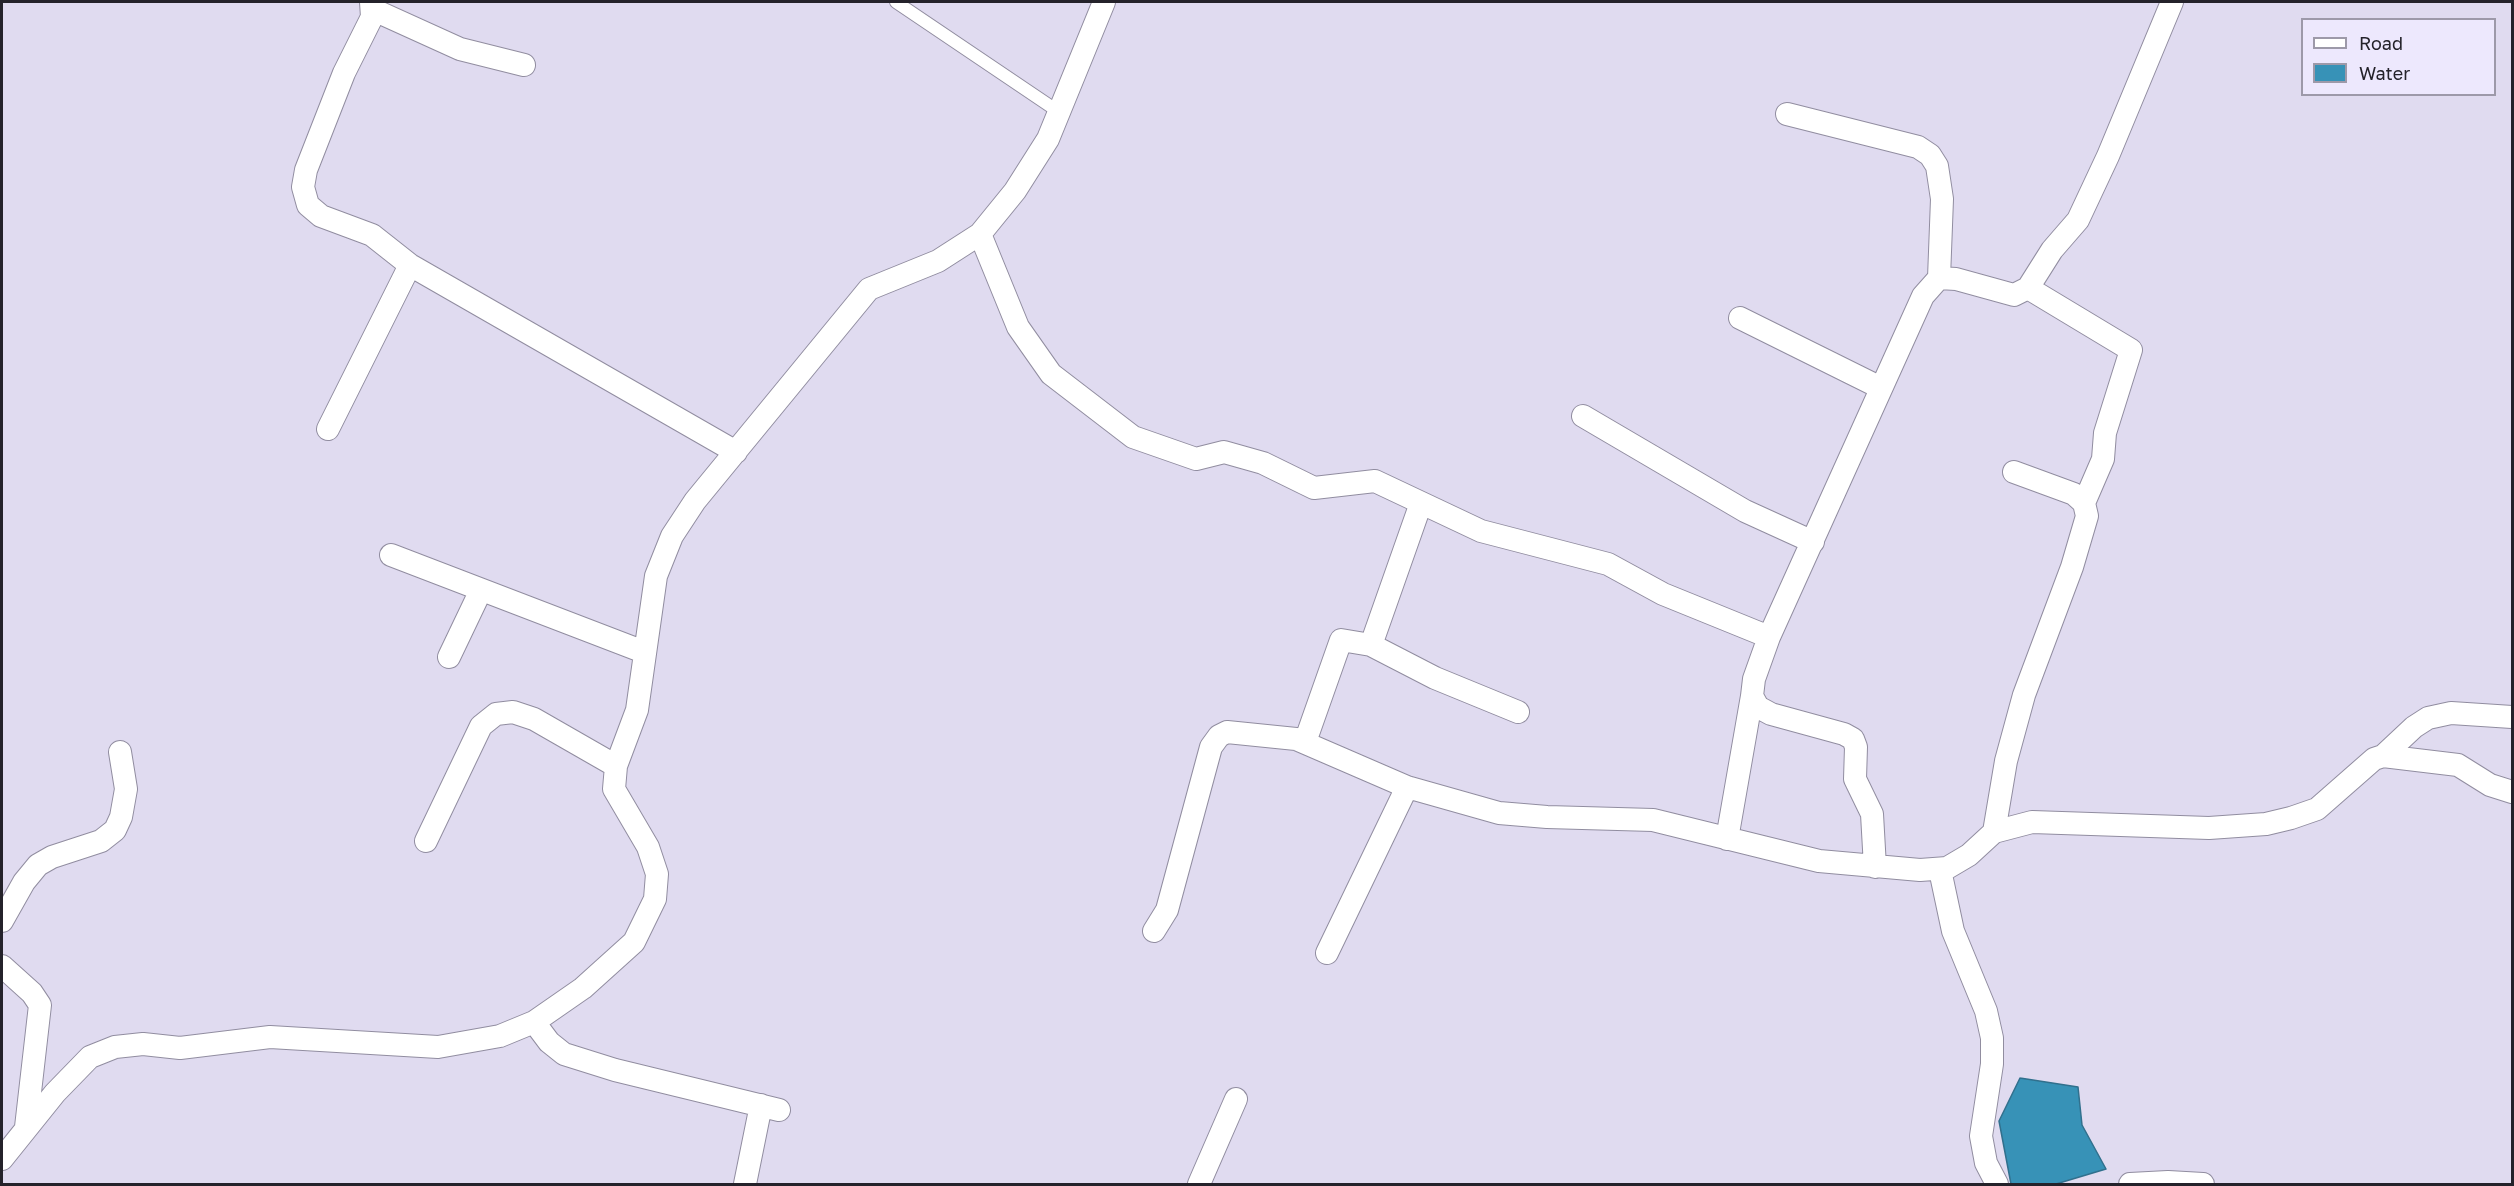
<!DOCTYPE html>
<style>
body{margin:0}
#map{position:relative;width:2514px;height:1186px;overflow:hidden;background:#e0dbf0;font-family:"Golos Text",sans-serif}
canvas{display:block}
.frame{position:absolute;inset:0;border:3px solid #24222a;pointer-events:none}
.legend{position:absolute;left:2301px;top:18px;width:195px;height:78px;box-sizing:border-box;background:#ede8fd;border:2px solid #9d99a9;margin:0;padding:8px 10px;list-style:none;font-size:18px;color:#24222a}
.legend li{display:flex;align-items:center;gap:12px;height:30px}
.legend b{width:30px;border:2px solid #9d99a9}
</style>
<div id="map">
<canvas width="2514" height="1186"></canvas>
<div class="frame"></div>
<ul class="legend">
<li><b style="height:8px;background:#fff"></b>Road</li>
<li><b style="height:16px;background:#3792b7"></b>Water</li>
</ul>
</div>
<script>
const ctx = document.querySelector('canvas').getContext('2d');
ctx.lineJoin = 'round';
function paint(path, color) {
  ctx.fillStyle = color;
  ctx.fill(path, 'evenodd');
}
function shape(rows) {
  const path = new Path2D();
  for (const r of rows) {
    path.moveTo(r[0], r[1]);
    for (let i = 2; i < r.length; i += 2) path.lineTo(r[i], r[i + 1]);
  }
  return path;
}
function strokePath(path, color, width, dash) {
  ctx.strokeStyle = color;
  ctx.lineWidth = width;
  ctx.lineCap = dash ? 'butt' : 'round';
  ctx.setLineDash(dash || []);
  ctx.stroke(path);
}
const water = shape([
 [2020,1078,2078,1087,2082,1125,2106,1169,2056,1184,2011,1184,1999,1121,2020,1078]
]);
paint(water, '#3792b7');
strokePath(water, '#31708d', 1.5);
const service = shape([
 [896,2,1059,112]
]);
const minor = shape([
 [371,2,372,17,344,73,306,170,303,187,308,205,321,216,372,235,410,265,736,452],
 [374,10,460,49,524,65],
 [1787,114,1918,147,1930,155,1937,166,1942,199,1939,278],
 [980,234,1018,327,1051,374,1133,437,1196,459,1224,452,1263,463,1314,488,1375,481,1481,531,1608,564,1663,594,1769,637],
 [2028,288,2131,350,2105,433,2103,459,2084,503],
 [1740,318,1881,388],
 [1583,416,1745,511,1813,542],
 [328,429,410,265],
 [1421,503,1371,645,1435,678,1518,712],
 [391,555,644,652],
 [449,657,481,590],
 [1305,742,1341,640,1371,645],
 [2383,756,2414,727,2428,718,2451,713,2512,717],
 [1994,832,2006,761,2024,695,2072,567,2087,516,2084,503,2074,494,2014,472],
 [1727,839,1752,696],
 [426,841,481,726,496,714,513,712,534,719,616,766],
 [1875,867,1872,814,1855,779,1856,747,1853,739,1844,734,1771,714,1758,707,1752,696,1754,679,1769,637,1923,296,1939,278,1956,279,2014,295,2028,288,2052,250,2078,220,2108,156,2172,2],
 [1940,870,1953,931,1986,1011,1992,1038,1992,1064,1981,1136,1986,1163,1997,1184],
 [2,921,24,882,38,865,52,857,101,841,115,830,121,817,126,789,120,752],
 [1154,931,1167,910,1211,747,1219,736,1227,732,1296,739,1407,787,1499,813,1547,817,1653,820,1819,861,1920,870,1947,868,1969,855,1994,832,2032,822,2209,828,2266,824,2291,818,2317,809,2374,759,2383,756,2458,765,2490,785,2512,792],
 [1327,953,1407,787],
 [2,966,32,993,40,1005,26,1127],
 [534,1022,549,1042,564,1054,615,1070,779,1110],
 [2,1159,55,1093,90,1057,115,1047,143,1044,180,1048,270,1037,438,1047,500,1036,534,1022,583,988,634,942,655,899,657,874,648,847,614,789,616,766,637,710,656,576,672,536,695,501,869,289,938,261,980,234,1015,191,1048,139,1104,2],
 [745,1184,761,1105],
 [1199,1184,1236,1099],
 [2130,1184,2168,1182,2203,1184]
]);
strokePath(service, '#918da0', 14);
strokePath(minor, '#918da0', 24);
strokePath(service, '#fff', 12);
strokePath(minor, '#fff', 22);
</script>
